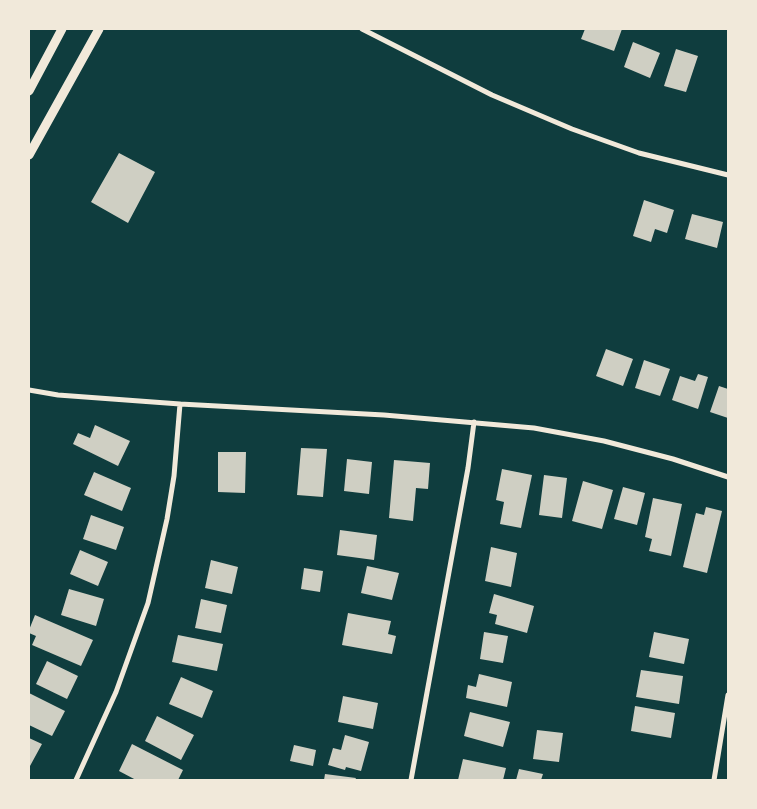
<!DOCTYPE html>
<style>
body{margin:0}
#map{position:relative;width:757px;height:809px;overflow:hidden;background:#0f3d3e;font-family:"Asap Condensed",sans-serif}
canvas{display:block}
.frame{position:absolute;inset:0;border:30px solid #f1e9da;pointer-events:none}
</style>
<div id="map">
<canvas width="757" height="809"></canvas>
<div class="frame"></div>
</div>
<script>
const ctx = document.querySelector('canvas').getContext('2d');
ctx.lineJoin = 'round';
function paint(path, color) {
  ctx.fillStyle = color;
  ctx.fill(path, 'evenodd');
}
function shape(rows) {
  const path = new Path2D();
  for (const r of rows) {
    path.moveTo(r[0], r[1]);
    for (let i = 2; i < r.length; i += 2) path.lineTo(r[i], r[i + 1]);
  }
  return path;
}
function strokePath(path, color, width, dash) {
  ctx.strokeStyle = color;
  ctx.lineWidth = width;
  ctx.lineCap = dash ? 'butt' : 'round';
  ctx.setLineDash(dash || []);
  ctx.stroke(path);
}
paint(shape([
 [585,29,622,29,614,51,581,39],
 [633,42,660,53,650,78,624,67],
 [676,49,698,56,686,92,664,86],
 [119,153,155,172,128,223,91,202],
 [644,200,674,210,667,233,655,229,651,242,633,236],
 [692,214,723,222,717,248,685,239],
 [606,349,633,359,623,386,596,376],
 [644,360,670,369,660,396,635,388],
 [698,374,708,377,698,409,672,400,680,376,695,381],
 [719,386,728,389,728,418,710,412],
 [95,425,130,441,118,466,73,444,78,433,90,438],
 [301,448,327,449,323,497,297,495],
 [218,452,246,452,245,493,218,492],
 [347,459,372,462,369,494,344,491],
 [394,460,430,463,428,489,416,488,413,521,389,518],
 [502,469,532,475,521,528,500,524,504,502,496,500],
 [94,472,131,488,122,511,84,495],
 [544,475,567,478,562,518,539,515],
 [583,481,613,490,602,529,572,521],
 [623,487,645,493,637,525,614,519],
 [653,498,682,504,671,556,649,551,652,539,645,537],
 [706,507,722,511,707,573,683,567,696,513,704,515],
 [91,515,124,527,116,550,83,539],
 [340,530,377,535,374,560,337,555],
 [491,547,517,553,511,587,485,581],
 [80,550,108,562,98,586,70,574],
 [211,560,238,567,232,594,205,588],
 [367,566,399,573,392,600,361,593],
 [304,568,323,571,320,592,301,589],
 [69,589,104,599,96,626,61,615],
 [494,594,534,606,527,633,495,624,497,615,489,613],
 [201,599,227,605,221,633,195,628],
 [348,613,391,621,388,634,396,636,392,654,342,645],
 [35,615,93,640,81,666,32,645,36,636,29,633,29,630],
 [484,632,508,636,503,663,480,659],
 [654,632,689,639,684,664,649,657],
 [178,635,223,644,217,671,172,662],
 [47,661,78,676,67,699,36,684],
 [641,670,683,676,679,704,636,697],
 [479,674,512,682,507,707,466,698,468,685,476,687],
 [181,677,213,691,202,718,169,704],
 [29,693,65,711,52,736,29,725],
 [343,696,378,703,373,729,338,722],
 [635,706,675,713,671,738,631,731],
 [470,712,510,722,503,747,464,736],
 [157,716,194,735,181,760,145,741],
 [537,730,563,733,559,762,533,759],
 [345,735,369,742,361,771,346,767,345,770,328,765,333,748,341,750],
 [29,738,42,744,30,766,29,766],
 [132,744,183,770,178,780,136,780,119,771],
 [294,745,316,750,313,766,290,761],
 [463,759,506,768,503,780,458,780],
 [519,769,543,774,541,780,516,780],
 [325,774,356,778,355,780,324,780]
]), '#cfcfc3');
strokePath(shape([
 [362,29,492,95,572,129,639,153,728,175],
 [29,390,58,395,180,404,384,415,534,428,604,441,673,459,728,477],
 [76,780,116,692,148,603,167,519,174,476,180,404],
 [411,780,468,468,474,422],
 [714,780,728,695]
]), '#f1e9da', 5);
strokePath(shape([
 [29,91,62,29],
 [29,155,99,29]
]), '#f1e9da', 9);
</script>
